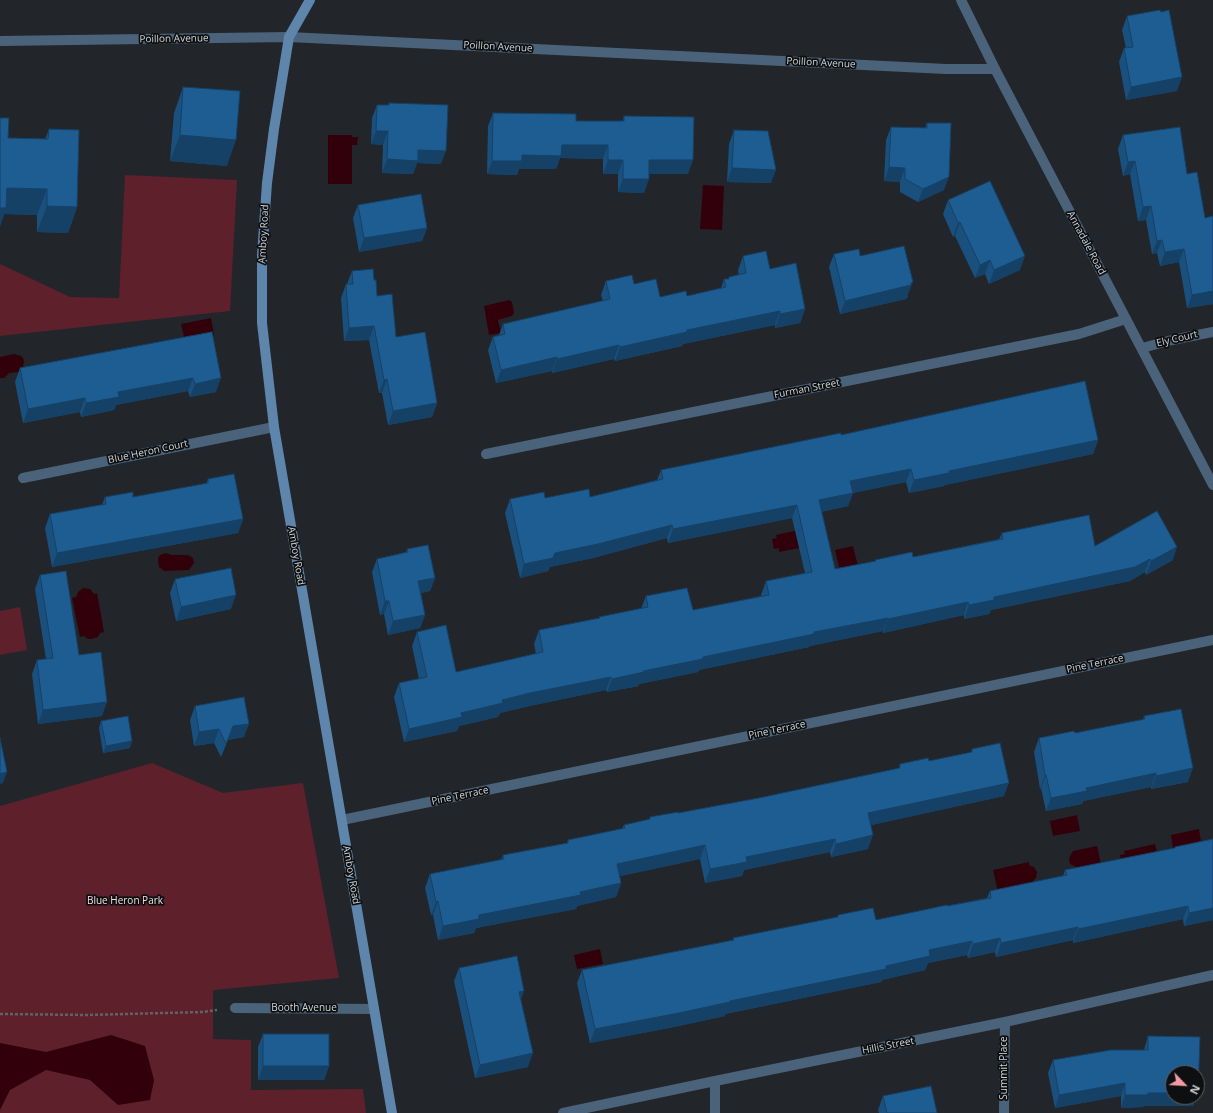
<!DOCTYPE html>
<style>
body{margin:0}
#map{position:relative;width:1213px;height:1113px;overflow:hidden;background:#22262b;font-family:"Open Sans",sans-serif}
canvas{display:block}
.north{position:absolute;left:1165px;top:1065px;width:40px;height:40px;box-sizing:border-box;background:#0d0f11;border:1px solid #5b5e60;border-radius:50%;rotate:115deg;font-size:11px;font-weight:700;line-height:16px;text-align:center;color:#d1d4d7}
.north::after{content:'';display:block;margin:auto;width:14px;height:18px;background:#f49aa4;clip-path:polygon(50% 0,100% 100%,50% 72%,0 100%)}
</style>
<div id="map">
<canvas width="1213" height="1113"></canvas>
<div class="north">N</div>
</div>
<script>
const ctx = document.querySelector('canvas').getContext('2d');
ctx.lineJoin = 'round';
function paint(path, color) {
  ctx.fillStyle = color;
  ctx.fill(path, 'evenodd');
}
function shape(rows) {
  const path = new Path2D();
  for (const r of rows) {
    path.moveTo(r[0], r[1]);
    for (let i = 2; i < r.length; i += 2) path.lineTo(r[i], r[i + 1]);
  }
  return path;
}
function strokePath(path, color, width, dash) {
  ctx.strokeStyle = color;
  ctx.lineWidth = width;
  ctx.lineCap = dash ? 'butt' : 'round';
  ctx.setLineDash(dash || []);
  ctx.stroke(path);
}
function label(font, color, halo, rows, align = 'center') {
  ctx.font = font + ' "Open Sans",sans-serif';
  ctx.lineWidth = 3.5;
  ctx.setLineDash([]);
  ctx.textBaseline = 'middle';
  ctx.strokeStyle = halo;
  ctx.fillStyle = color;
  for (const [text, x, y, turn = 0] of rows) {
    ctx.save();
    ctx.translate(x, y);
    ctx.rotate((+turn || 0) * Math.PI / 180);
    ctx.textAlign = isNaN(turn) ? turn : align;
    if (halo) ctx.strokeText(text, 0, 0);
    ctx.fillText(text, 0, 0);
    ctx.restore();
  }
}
paint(shape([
 [125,175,237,180,230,311,0,336,0,264,70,297,119,298],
 [20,607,27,650,0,655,0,611],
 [152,763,223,793,303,783,339,978,213,990,213,1039,251,1040,251,1090,363,1089,366,1113,0,1113,0,806]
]), '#5e202b');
paint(shape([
 [328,135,352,135,352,137,358,137,357,145,352,145,352,184,328,184],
 [703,185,724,186,722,230,700,229],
 [509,300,512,302,514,313,512,316,498,320,501,333,489,335,484,306],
 [211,318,214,335,185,341,181,324],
 [14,354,21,356,23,358,24,361,23,367,19,372,9,373,4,378,0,378,0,357],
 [807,528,810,546,779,552,779,548,774,549,772,539,777,538,776,535],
 [853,546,859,570,841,575,835,550],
 [166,553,172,555,188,555,193,558,194,563,189,570,164,571,159,567,158,561,158,558,160,555],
 [83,588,90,589,94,594,97,593,104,632,100,633,98,637,91,639,88,639,84,636,80,637,72,598,76,597,78,592],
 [1077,815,1080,831,1053,836,1050,821],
 [1199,829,1201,842,1173,848,1171,835],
 [1155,844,1159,861,1122,866,1120,855,1125,854,1124,851],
 [1097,846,1101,864,1076,869,1076,867,1070,864,1069,858,1073,851],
 [1029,862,1029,865,1034,867,1037,872,1036,878,1033,881,1033,884,998,892,993,870],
 [600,949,603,964,577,969,574,955],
 [111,1035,145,1046,154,1080,150,1100,118,1105,90,1080,46,1070,10,1090,0,1110,0,1043,46,1052]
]), '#32000b');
strokePath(shape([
 [0,1014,86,1015,203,1012,217,1010]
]), '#5f6267', 2.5, [3, 2]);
strokePath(shape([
 [0,41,289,37,946,69,995,69],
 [1142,348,1172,340,1213,332],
 [486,454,1079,334,1126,319],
 [23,478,274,427],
 [342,820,1213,640],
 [235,1008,374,1009],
 [563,1113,715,1081,1005,1022,1213,975],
 [715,1113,715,1081],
 [1004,1113,1005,1022]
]), '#4b637a', 10);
strokePath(shape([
 [961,0,995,69,1213,485]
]), '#4b637a', 10);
strokePath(shape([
 [310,0,289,37,274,129,267,183,262,255,262,323,274,427,392,1113]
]), '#5e85ab', 10);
paint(shape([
 [1127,16,1177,91,1126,100,1119,62,1124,48,1126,48,1122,30],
 [183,87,227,166,170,161,174,113],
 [389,103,441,164,417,163,413,174,382,173,383,145,371,144,372,118,377,105,388,105],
 [493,113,576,121,623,121,624,116,688,174,649,174,644,193,618,192,618,174,603,174,603,159,560,158,556,169,519,169,517,175,487,174,488,126],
 [0,118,8,138,45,139,49,129,77,207,68,233,37,232,37,215,4,214,0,226],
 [927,123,944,190,918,202,900,192,900,182,884,181,886,140,891,127,925,128],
 [734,130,771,183,727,182,729,144],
 [1123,135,1187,174,1205,218,1213,216,1213,304,1187,308,1179,262,1160,266,1157,253,1152,254,1146,220,1138,221,1130,174,1123,176,1118,149],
 [948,200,1020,270,989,284,985,274,975,278,955,236,953,237,943,214],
 [358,205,427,228,422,241,359,252,353,218],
 [834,254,860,256,908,296,906,299,840,314,829,267],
 [743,256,770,269,805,309,800,323,775,328,775,325,683,344,682,346,615,361,614,359,552,373,552,371,496,383,488,350,493,337,499,335,503,324,603,301,601,295,606,281,634,284,660,297,687,296,721,288,724,279,728,279,729,277,739,275,738,270],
 [352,271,374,280,377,296,396,337,437,403,432,417,388,425,382,393,379,393,369,340,344,341,341,298,346,284,347,284],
 [212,332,216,392,190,397,188,391,116,405,114,410,81,417,80,412,23,423,15,382,20,368],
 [841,435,1098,440,1093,454,945,485,944,486,909,493,906,482,853,493,848,506,821,512,835,569,875,561,875,560,913,557,999,539,1002,533,1095,546,1173,560,1146,575,1145,572,1130,581,991,610,989,614,964,619,964,615,883,633,883,631,810,646,809,647,699,670,698,672,639,684,639,686,607,692,606,690,525,707,500,713,498,717,459,726,457,731,404,742,394,697,399,683,419,679,412,646,417,632,456,672,536,654,534,644,539,630,599,618,599,617,641,609,646,596,693,610,761,596,761,595,766,581,805,573,792,518,668,543,667,538,593,558,550,567,548,571,520,578,505,513,510,499,590,497,657,480,661,470],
 [208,479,243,519,238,533,52,567,45,528,50,514,102,505,105,497,133,497,206,484],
 [407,549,435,578,430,591,421,593,425,615,420,628,388,635,384,614,380,615,372,572,377,559,406,552],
 [40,575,79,655,102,716,38,724,32,674,37,660,46,659,35,589],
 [175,579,231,609,176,621,170,593],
 [195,706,244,737,228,740,221,757,214,743,194,746,190,720],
 [1144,716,1188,782,1151,789,1151,787,1083,801,1082,804,1046,811,1041,788,1040,789,1034,752,1039,738,1075,733,1143,720],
 [101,721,130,748,103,753,99,728],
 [972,749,1004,796,871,825,868,849,831,857,830,852,744,870,742,876,705,883,700,859,620,876,621,883,616,897,577,906,576,909,476,928,474,933,438,940,433,915,431,915,425,888,430,874,501,860,503,855,567,843,568,840,622,829,624,825,649,820,650,817,678,813,759,798,899,768,900,764,929,761,971,753],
 [1175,847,1213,920,1184,926,1183,919,1073,943,1073,940,996,957,995,952,968,958,967,955,928,963,925,970,882,980,881,982,725,1014,725,1016,674,1027,590,1043,577,983,582,970,733,940,733,938,837,917,838,915,876,920,987,898,990,891,1063,876,1065,870,1175,848],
 [459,968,521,1000,528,1067,475,1078,454,981],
 [263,1034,329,1066,324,1080,258,1080,258,1047],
 [1148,1036,1200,1037,1198,1093,1197,1095,1197,1073,1173,1073,1173,1097,1196,1097,1193,1106,1144,1106,1143,1107,1121,1108,1121,1096,1055,1108,1048,1073,1053,1060,1111,1050,1144,1050],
 [883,1096,937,1113,879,1113,878,1110]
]), '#1a507e');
paint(shape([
 [1182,77,1177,91,1126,100,1131,87],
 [376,131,388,131,383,145,371,144],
 [180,135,236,140,227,166,170,161],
 [562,145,608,145,603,159,560,158,556,169,519,169,517,175,487,174,492,161,522,155],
 [418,150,446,151,441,164,417,163,413,174,382,173,387,159],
 [608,160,623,160,618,174,603,174],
 [649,160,693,160,688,174,644,174],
 [1135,161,1130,174,1123,176,1128,162],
 [889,167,905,168,900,182,884,181],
 [732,168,776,170,771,183,727,182],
 [949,177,944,190,918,202,923,189],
 [623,179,649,179,644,193,618,192],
 [7,188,47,189,37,215,4,214,0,226,0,207],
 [47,206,77,207,68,233,37,232],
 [1151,206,1146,220,1138,221,1143,207],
 [960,222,955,236,953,237,958,223],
 [427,228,422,241,359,252,364,238],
 [1162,240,1157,253,1152,254,1157,241],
 [1184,249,1179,262,1160,266,1165,252],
 [1025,256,1020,270,989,284,994,270],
 [990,260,985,274,975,278,980,265],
 [913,282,906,299,840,314,845,301],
 [1213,291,1213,304,1187,308,1192,295],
 [805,309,800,323,775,328,780,314],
 [780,311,775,325,683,344,682,346,615,361,620,347,687,330],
 [374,326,369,340,344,341,349,328],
 [619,345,614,359,552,373,557,359],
 [557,357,552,371,496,383,501,370],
 [193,378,188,391,116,405,114,410,81,417,86,403,118,392],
 [221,378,216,392,190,397,195,384],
 [387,379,382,393,379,393,384,380],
 [85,398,80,412,23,423,28,409],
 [437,403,432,417,388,425,393,411],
 [1098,440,1093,454,945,485,944,486,909,493,914,480,949,471],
 [911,469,906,482,853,493,848,506,814,513,819,500,850,481],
 [797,505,792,518,668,543,673,529],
 [243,519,238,533,52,567,57,553],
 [672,525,667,538,593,558,550,567,548,571,520,578,524,564,555,553],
 [1177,547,1173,560,1146,575,1151,561],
 [1150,559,1145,572,1130,581,991,610,989,614,964,619,969,605,994,597],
 [435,578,430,591,413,595,418,581],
 [236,595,231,609,176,621,181,607],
 [385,601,389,601,384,614,380,615],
 [968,602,964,615,883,633,888,619],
 [425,615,420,628,388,635,393,621],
 [888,618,883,631,810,646,809,647,699,670,698,672,639,684,639,686,607,692,612,679,814,632],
 [611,677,606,690,525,707,500,713,498,717,459,726,457,731,404,742,409,729,502,700,530,693],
 [107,702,102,716,38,724,43,710],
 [249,724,244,737,228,740,221,757,233,726],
 [219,729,214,743,194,746,199,732],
 [132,741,130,748,103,753,106,746],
 [1193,768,1188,782,1151,789,1156,776],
 [7,772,3,783,0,784,0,774],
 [1156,773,1151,787,1083,801,1082,804,1046,811,1051,798,1086,788],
 [1045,775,1046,775,1041,788,1040,789],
 [1009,783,1004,796,863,827,868,813],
 [873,835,868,849,831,857,836,844],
 [835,839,830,852,744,870,742,876,705,883,710,869,746,857],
 [705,845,700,859,612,878,617,864],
 [621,883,616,897,577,906,576,909,476,928,474,933,438,940,443,926,479,915],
 [438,901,433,915,431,915,436,902],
 [1188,906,1183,919,1073,943,1078,929],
 [1213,908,1213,920,1184,926,1189,913],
 [1078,927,1073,940,996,957,1001,943],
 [1000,938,995,952,968,958,973,944],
 [972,941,967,955,928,963,925,970,882,980,881,982,725,1014,725,1016,674,1027,590,1043,595,1029,730,1001,886,966,929,950],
 [524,991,519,1005,519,992],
 [533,1053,528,1067,475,1078,480,1065],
 [263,1066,329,1066,324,1080,258,1080],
 [1125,1083,1121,1096,1055,1108,1059,1095],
 [1148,1093,1173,1093,1173,1097,1196,1097,1193,1106,1144,1106,1143,1107,1121,1108,1125,1095]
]), '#154166');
const building = shape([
 [1160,10,1161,12,1169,10,1182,77,1131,87,1124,48,1133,47,1127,16,1160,10],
 [183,87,240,91,236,140,180,135,183,87],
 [389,103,448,105,446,151,418,150,418,161,387,159,388,131,376,131,377,105,389,105,389,103],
 [493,113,576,114,576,121,624,121,624,116,694,117,693,160,649,160,649,179,623,179,623,160,608,160,608,145,562,145,561,156,522,155,522,161,492,161,493,113],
 [0,118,9,118,8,138,48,139,49,129,79,130,77,207,47,206,47,189,7,188,6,208,0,208,0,118],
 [927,123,951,123,949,177,923,189,905,179,905,168,889,167,891,127,927,128,927,123],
 [1180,127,1187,174,1197,172,1205,218,1213,216,1213,291,1192,295,1184,249,1165,252,1162,240,1157,241,1151,206,1143,207,1135,161,1128,162,1123,135,1180,127],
 [734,130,768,131,776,170,732,168,734,130],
 [990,181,1025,256,994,270,990,260,980,265,960,222,958,223,948,200,990,181],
 [421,194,427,228,364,238,358,205,421,194],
 [904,246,913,282,911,283,911,285,845,301,834,254,859,249,860,256,904,246],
 [766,251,770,269,796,263,805,309,780,314,780,311,687,330,687,332,620,347,619,345,557,359,557,357,501,370,493,337,505,334,503,324,610,299,606,281,632,275,634,284,656,279,660,297,686,291,687,296,726,287,724,279,729,279,729,277,746,273,743,256,766,251],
 [373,269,374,280,376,280,377,296,392,294,396,337,425,332,437,403,393,411,387,379,384,380,374,326,349,328,346,284,353,284,352,271,373,269],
 [212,332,221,378,195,384,193,378,118,392,119,397,86,403,85,398,28,409,20,368,212,332],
 [1085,381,1098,440,949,471,949,473,914,480,911,469,850,481,853,493,819,500,835,569,876,561,875,560,912,552,913,557,1003,539,1002,533,1089,515,1095,546,1157,511,1177,547,1151,561,1150,559,1135,567,994,597,994,600,969,605,968,602,888,619,888,618,814,632,814,634,703,657,703,659,643,671,644,672,612,679,611,677,530,693,502,700,503,703,461,713,462,717,409,729,399,683,427,677,417,632,446,625,456,672,543,652,539,630,600,618,599,617,648,607,646,596,687,588,693,610,769,595,766,581,812,572,797,505,673,529,672,525,598,544,555,553,553,558,524,564,510,499,544,492,545,498,589,489,590,497,663,479,661,470,841,433,841,435,1085,381],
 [234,474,243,519,57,553,50,514,106,504,105,497,133,492,133,497,208,483,208,479,234,474],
 [428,545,435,578,418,581,425,615,393,621,389,601,385,601,377,559,408,552,407,549,428,545],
 [231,568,236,595,181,607,175,579,231,568],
 [66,571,79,655,101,652,107,702,43,710,37,660,53,658,40,575,66,571],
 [244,697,249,724,233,726,226,744,219,729,199,732,195,706,244,697],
 [1181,709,1193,768,1156,776,1156,773,1086,788,1087,791,1051,798,1046,775,1045,775,1039,738,1074,731,1075,733,1145,719,1144,716,1181,709],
 [128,716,132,741,106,746,101,721,128,716],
 [0,738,7,772,0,774,0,738],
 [1000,743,1009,783,868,813,873,835,836,844,835,839,746,857,747,862,710,869,705,845,617,864,621,883,580,892,581,895,479,915,479,919,443,926,438,901,436,902,430,874,504,859,503,855,568,843,568,840,625,828,624,825,650,819,650,817,678,812,678,813,759,798,900,768,900,764,928,758,929,761,972,752,972,749,1000,743],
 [1213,839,1213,908,1189,913,1188,906,1078,929,1078,927,1001,943,1000,938,973,944,972,941,929,950,930,956,886,966,886,969,730,1001,730,1002,679,1013,595,1029,582,970,734,940,733,938,838,917,838,915,873,908,876,920,947,905,947,906,991,898,990,891,1067,875,1065,870,1175,848,1175,847,1213,839],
 [517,956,524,991,519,992,533,1053,480,1065,459,968,517,956],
 [263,1034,329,1034,329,1066,263,1066,263,1034],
 [1148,1036,1200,1037,1198,1093,1197,1093,1197,1073,1173,1073,1173,1093,1148,1093,1148,1095,1125,1095,1125,1083,1059,1095,1053,1060,1111,1050,1148,1050,1148,1036],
 [931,1086,937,1113,887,1113,883,1096,931,1086]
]);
paint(building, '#1e5d92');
strokePath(building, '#154166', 1);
label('10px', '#d1d4d7', '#0d0f11', [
 ["Poillon Avenue",174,39,-1],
 ["Poillon Avenue",498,47,3],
 ["Poillon Avenue",821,63,3],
 ["Amboy Road",264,234,-87],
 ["Annadale Road",1086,243,62],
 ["Ely Court",1177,339,-13],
 ["Furman Street",807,389,-11],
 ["Blue Heron Court",148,452,-12],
 ["Amboy Road",296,556,80],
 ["Pine Terrace",1095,664,-12],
 ["Pine Terrace",777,730,-12],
 ["Pine Terrace",460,796,-12],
 ["Amboy Road",351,875,80],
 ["Booth Avenue",304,1008],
 ["Hillis Street",888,1046,-11],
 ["Summit Place",1004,1068,-90]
]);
label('10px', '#f4dcde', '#0d0f11', [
 ["Blue Heron Park",125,901]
]);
</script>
